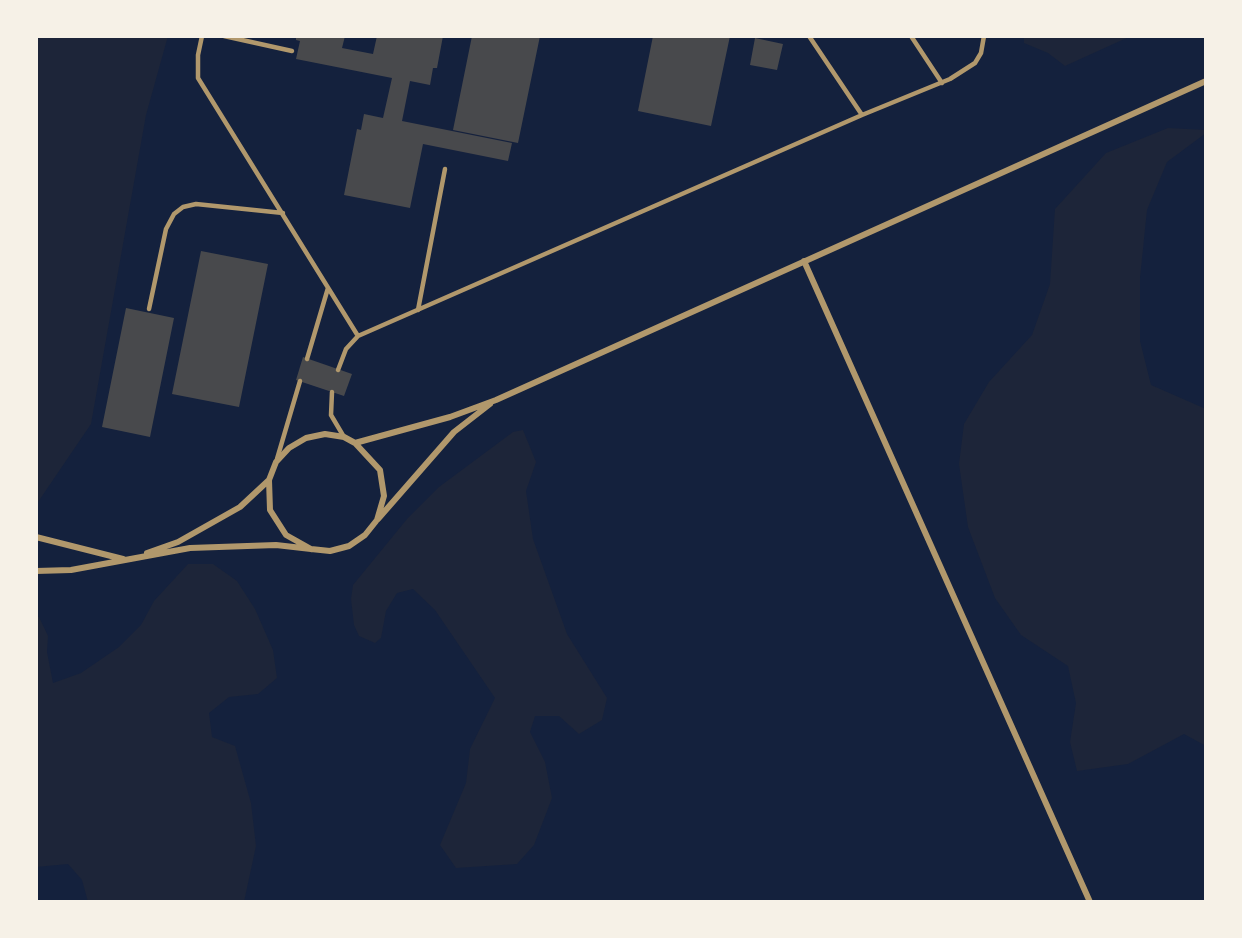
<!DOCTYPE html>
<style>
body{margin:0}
#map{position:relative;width:1242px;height:938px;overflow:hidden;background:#14213d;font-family:"PT Sans Narrow",sans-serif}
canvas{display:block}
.frame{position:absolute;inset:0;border:38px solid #f6f1e7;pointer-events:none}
</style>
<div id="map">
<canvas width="1242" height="938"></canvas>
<div class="frame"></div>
</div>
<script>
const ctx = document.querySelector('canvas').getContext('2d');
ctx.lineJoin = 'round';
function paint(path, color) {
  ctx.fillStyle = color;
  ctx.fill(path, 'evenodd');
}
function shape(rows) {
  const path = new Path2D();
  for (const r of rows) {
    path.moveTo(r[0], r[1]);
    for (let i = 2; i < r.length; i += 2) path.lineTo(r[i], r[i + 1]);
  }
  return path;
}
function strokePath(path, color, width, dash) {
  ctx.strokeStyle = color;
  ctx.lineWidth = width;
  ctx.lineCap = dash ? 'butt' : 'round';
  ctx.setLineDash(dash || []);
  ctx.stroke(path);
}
paint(shape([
 [36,36,168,36,146,115,91,424,36,505],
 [1024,36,1131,36,1065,66,1048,53,1024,43],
 [1168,128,1206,130,1206,133,1167,162,1147,210,1140,278,1140,341,1151,385,1206,409,1206,746,1184,734,1128,764,1077,771,1070,742,1076,703,1068,666,1021,635,995,598,968,527,959,464,964,424,989,382,1032,335,1050,284,1055,209,1106,153],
 [523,430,536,462,526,491,533,539,567,634,607,698,602,720,579,734,559,716,535,716,530,732,545,762,552,798,534,845,517,864,456,868,440,845,466,783,470,749,495,698,435,610,413,589,397,593,386,611,381,638,375,643,359,636,354,625,351,599,353,585,407,519,439,487,513,432],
 [188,564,213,564,237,581,255,609,273,650,277,678,258,694,229,697,209,713,212,737,235,746,251,803,256,846,244,902,88,902,82,880,68,864,36,867,36,616,39,617,48,636,47,652,53,683,81,673,119,647,141,625,154,601]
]), '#1d2539');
paint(shape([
 [296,36,345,36,342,48,373,54,377,36,443,36,437,68,433,68,430,85,410,81,402,121,512,143,508,161,423,144,410,208,344,195,357,129,361,130,364,114,383,118,392,78,296,59,300,41,296,40],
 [472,36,540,36,518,143,453,130],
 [653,36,730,36,711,126,638,111],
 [755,38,783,44,777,70,750,65],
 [201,251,268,264,239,407,172,394],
 [126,308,174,318,150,437,102,427],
 [303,357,352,374,344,396,296,380]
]), '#48494c');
strokePath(shape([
 [202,36,198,55,198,78,358,336],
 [224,36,292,51],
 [809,36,862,115],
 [911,36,942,83],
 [149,309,166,229,174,214,183,207,196,204,283,213],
 [418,310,445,169],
 [307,359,328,288],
 [338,370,346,349,358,336,862,115,950,79,975,63,981,53,984,36],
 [332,392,331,415,344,437],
 [277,459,300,381]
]), '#b1986c', 4.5);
strokePath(shape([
 [804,261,1090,902],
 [355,443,450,417,496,400,1206,81],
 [378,519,454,432,490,404],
 [36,537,123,559],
 [147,553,178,542,240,507,269,480],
 [36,571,71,570,190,548,276,545,311,549,330,551,349,546,365,535,377,520,384,496,380,470,355,443,344,437,325,434,306,438,289,448,276,462,269,480,270,510,286,535,311,549]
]), '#b1986c', 6);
</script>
